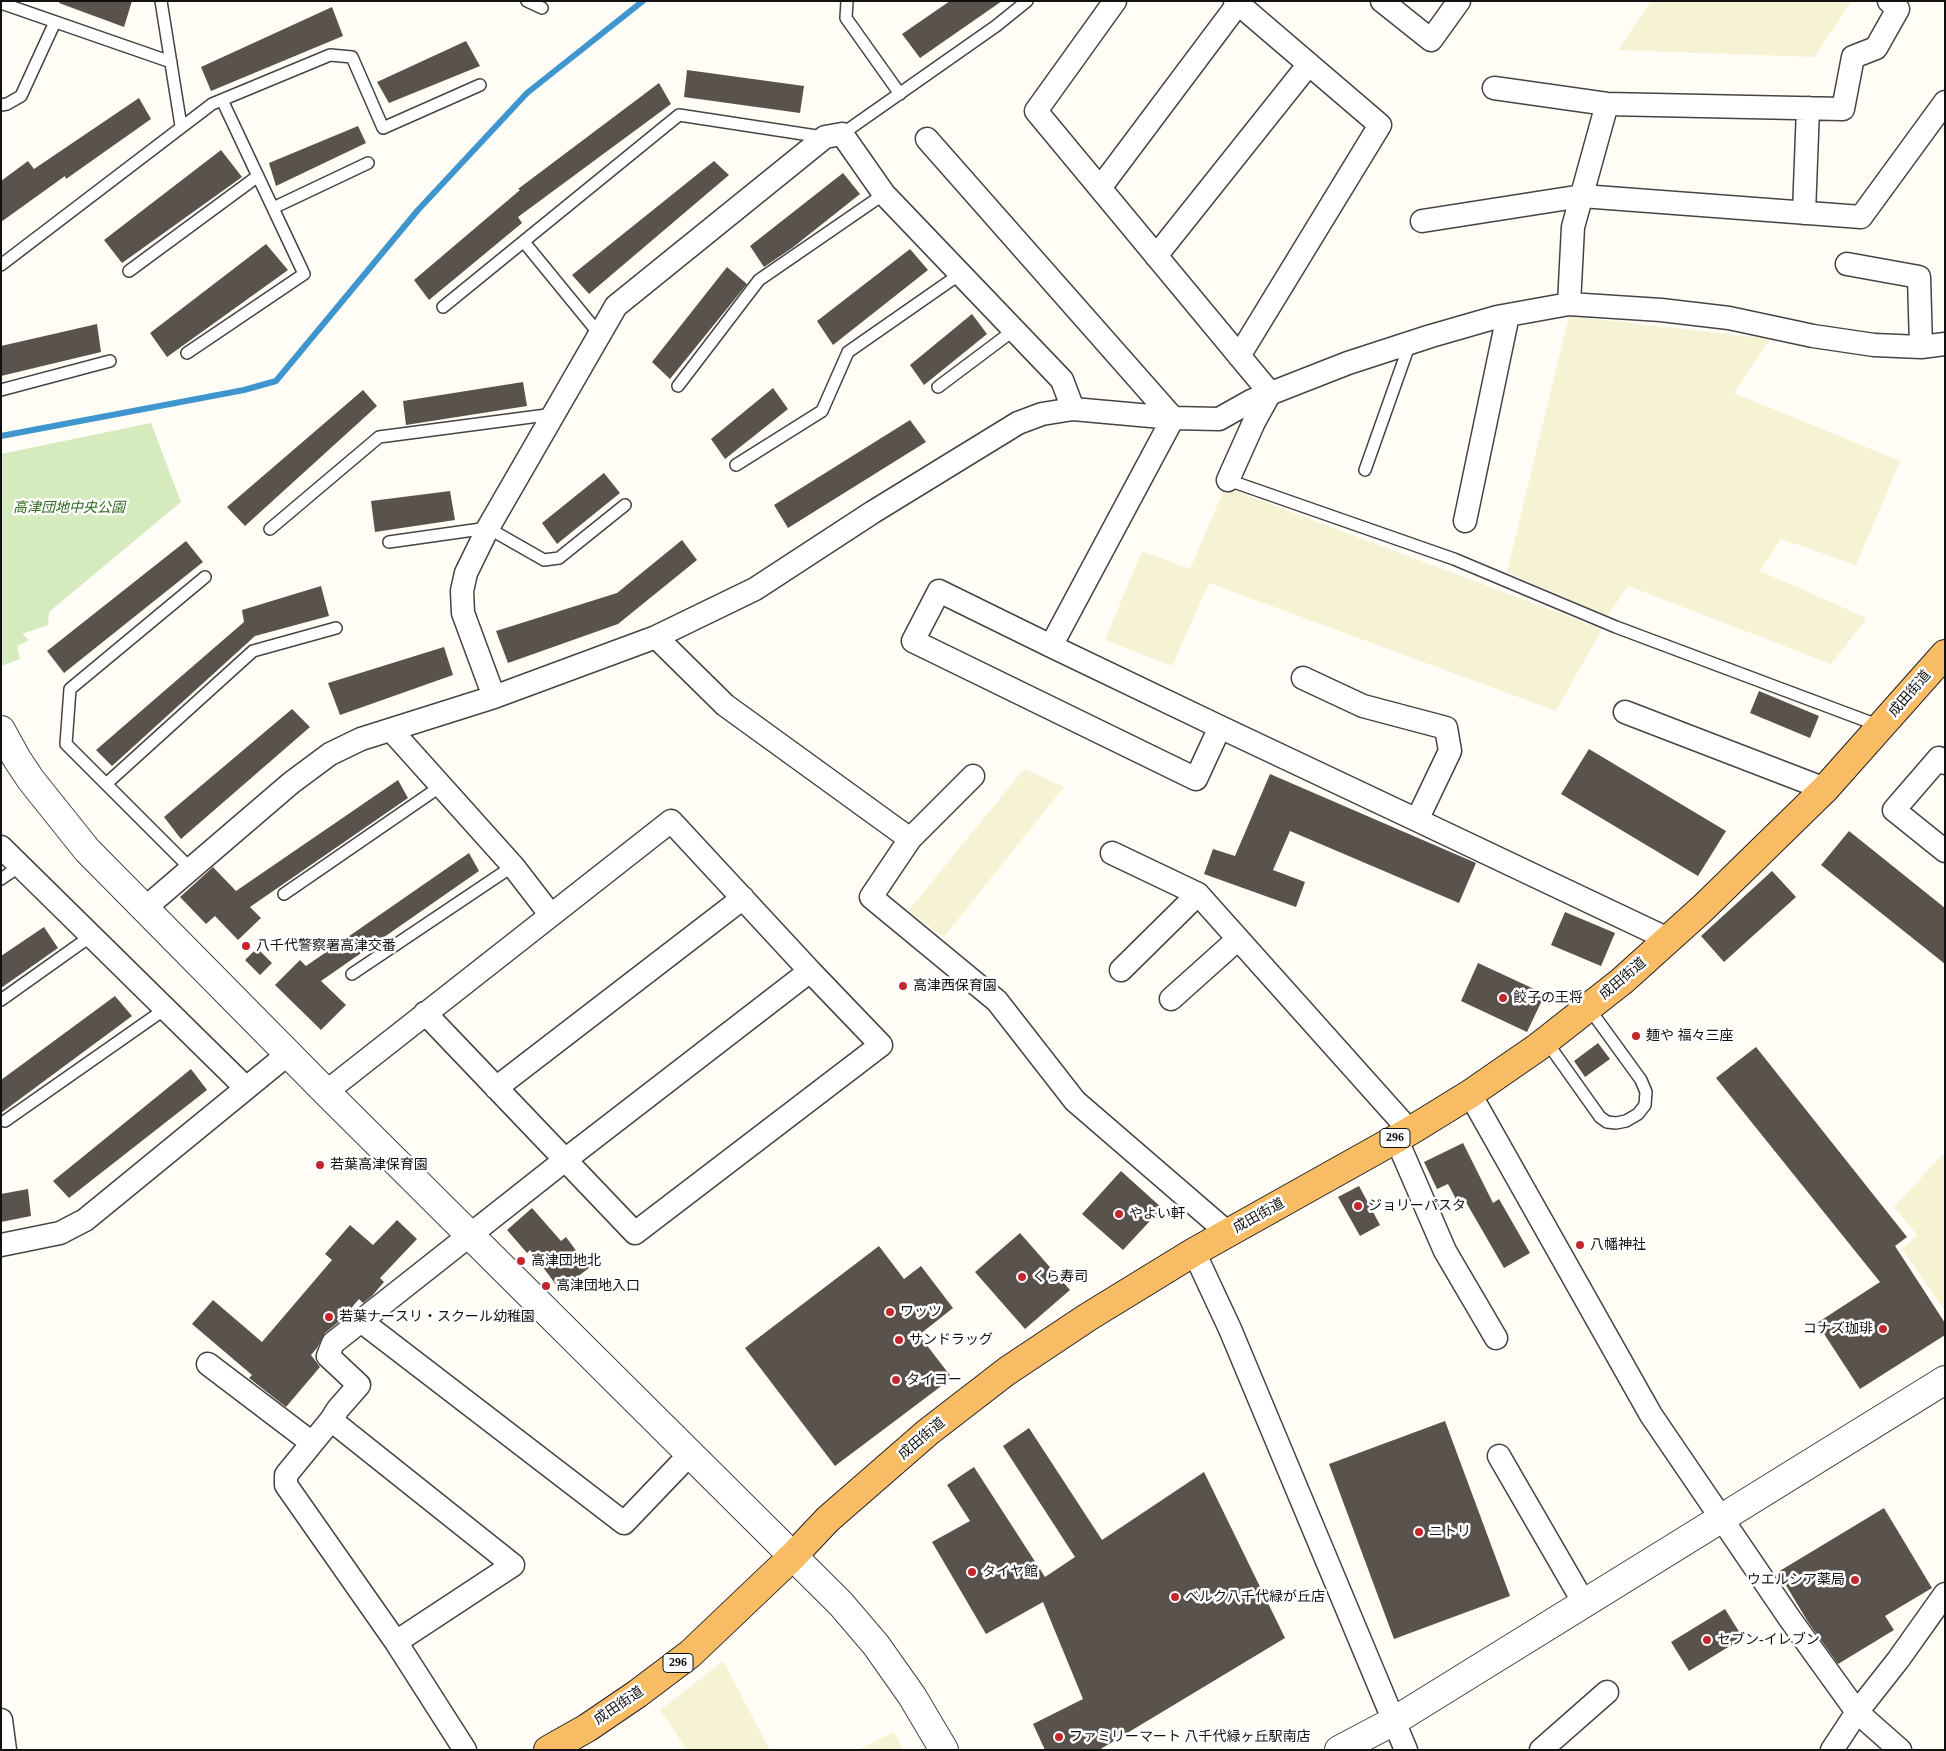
<!DOCTYPE html>
<meta charset="utf-8">
<style>
body{margin:0}
#map{position:relative;width:1946px;height:1751px;overflow:hidden;background:#fffdf5;font-family:"Times New Roman",serif}
canvas{display:block}
.frame{position:absolute;inset:0;border:2px solid #111;pointer-events:none}
</style>
<div id="map">
<canvas width="1946" height="1751"></canvas>
<div class="frame"></div>
</div>
<script>
const ctx = document.querySelector('canvas').getContext('2d');
ctx.lineJoin = 'round';
function paint(path, color) {
  ctx.fillStyle = color;
  ctx.fill(path, 'evenodd');
}
function shape(rows) {
  const path = new Path2D();
  for (const r of rows) {
    path.moveTo(r[0], r[1]);
    for (let i = 2; i < r.length; i += 2) path.lineTo(r[i], r[i + 1]);
  }
  return path;
}
function strokePath(path, color, width, dash) {
  ctx.strokeStyle = color;
  ctx.lineWidth = width;
  ctx.lineCap = dash ? 'butt' : 'round';
  ctx.setLineDash(dash || []);
  ctx.stroke(path);
}
function label(font, color, halo, rows, align = 'center') {
  ctx.font = font + ' "Times New Roman","Noto Sans JP",serif';
  ctx.lineWidth = 5;
  ctx.setLineDash([]);
  ctx.textBaseline = 'middle';
  ctx.strokeStyle = halo;
  ctx.fillStyle = color;
  for (const [text, x, y, turn = 0] of rows) {
    ctx.save();
    ctx.translate(x, y);
    ctx.rotate((+turn || 0) * Math.PI / 180);
    ctx.textAlign = isNaN(turn) ? turn : align;
    if (halo) ctx.strokeText(text, 0, 0);
    ctx.fillText(text, 0, 0);
    ctx.restore();
  }
}
paint(shape([
 [1651,1,1852,1,1814,57,1618,50],
 [1569,316,1770,339,1734,393,1900,461,1856,565,1781,539,1760,571,1867,618,1831,664,1628,586,1607,616,1507,572],
 [1225,487,1602,629,1556,711,1209,583,1172,666,1105,640,1142,551,1190,569],
 [1024,769,1064,787,944,937,908,911],
 [1945,1152,1945,1311,1902,1249,1917,1235,1894,1207],
 [723,1661,770,1750,687,1750,660,1710],
 [894,1732,904,1750,858,1750]
]), '#f6f3d4');
paint(shape([
 [151,423,181,502,49,612,48,625,22,634,29,640,17,646,20,659,1,666,1,454]
]), '#d5ebbd');
strokePath(shape([
 [1,436,244,390,276,381,418,210,527,93,643,1]
]), '#3f96cf', 6);
paint(shape([
 [60,1,132,1,124,27,59,3],
 [950,1,1002,1,920,58,902,34],
 [332,7,343,36,211,91,201,67],
 [466,41,480,66,389,103,377,82],
 [687,70,804,86,800,113,684,97],
 [659,83,671,104,518,217,522,223,429,300,414,280,520,190,518,189],
 [139,98,151,119,66,179,65,176,1,222,1,181,28,161,34,169],
 [358,126,366,143,276,186,269,163],
 [221,150,242,177,122,263,104,240],
 [714,161,729,175,589,294,572,275],
 [843,173,860,194,792,248,764,267,750,246],
 [266,244,288,270,167,357,150,333],
 [910,249,928,270,833,345,817,321],
 [727,267,747,284,670,379,652,362],
 [972,314,987,334,924,385,910,365],
 [97,324,101,352,1,376,1,346],
 [523,382,527,406,406,425,403,401],
 [773,388,788,409,725,459,711,439],
 [363,390,377,406,245,526,227,507],
 [910,420,926,442,788,528,774,505],
 [604,473,620,493,557,544,542,523],
 [450,491,455,520,375,532,371,501],
 [682,540,697,560,618,624,508,663,496,631,617,593],
 [186,541,203,562,64,673,47,651],
 [321,586,329,616,255,636,112,766,96,750,244,622,242,610],
 [444,647,453,675,340,715,328,683],
 [1759,691,1819,716,1810,738,1750,713],
 [292,709,310,727,181,839,164,817],
 [1589,749,1726,831,1698,876,1561,794],
 [1270,774,1476,863,1459,903,1290,831,1273,870,1305,882,1296,907,1204,874,1213,849,1235,856],
 [398,780,408,798,250,907,261,918,238,940,215,916,206,924,180,897,213,867,236,891],
 [1849,831,1945,908,1945,964,1821,865],
 [469,853,479,871,321,981,346,1005,321,1030,275,985,300,960,306,966],
 [1772,871,1796,897,1724,962,1701,936],
 [1565,912,1615,933,1601,966,1551,945],
 [44,927,58,948,1,988,1,956],
 [257,948,272,963,260,975,245,960],
 [1478,963,1545,994,1527,1032,1461,1001],
 [115,996,132,1016,1,1113,1,1080],
 [1598,1043,1610,1059,1585,1077,1574,1061],
 [1756,1047,1907,1237,1895,1246,1945,1323,1945,1335,1860,1389,1817,1323,1880,1282,1716,1078],
 [191,1069,207,1090,69,1198,53,1181],
 [1463,1143,1493,1203,1499,1199,1530,1253,1504,1268,1463,1197,1457,1201,1448,1184,1437,1189,1424,1162],
 [1121,1171,1162,1208,1123,1250,1082,1214],
 [1359,1186,1380,1225,1360,1236,1338,1197],
 [28,1189,31,1216,1,1222,1,1194],
 [532,1208,561,1241,566,1237,589,1268,560,1290,530,1250,527,1253,507,1230],
 [397,1220,417,1239,380,1278,384,1282,372,1296,363,1303,359,1299,341,1320,325,1333,317,1348,311,1355,320,1367,286,1407,249,1378,252,1375,192,1324,213,1300,262,1342,332,1260,325,1254,350,1225,373,1245],
 [1020,1233,1070,1290,1025,1329,975,1272],
 [879,1246,904,1279,921,1266,953,1308,919,1335,952,1378,835,1466,745,1348],
 [1445,1421,1510,1596,1394,1639,1329,1464],
 [1029,1428,1102,1540,1204,1472,1285,1638,1099,1750,1045,1750,1033,1724,1083,1699,1043,1602,986,1634,932,1542,970,1521,947,1485,974,1467,1045,1577,1075,1557,1003,1446],
 [1884,1508,1932,1588,1885,1616,1894,1630,1838,1664,1808,1622,1778,1572],
 [1725,1609,1743,1638,1689,1671,1671,1642]
]), '#5a524d');
const service = shape([
 [161,1,181,126],
 [527,1,542,8],
 [847,1,846,18,900,94],
 [1,3,171,62],
 [1,105,7,104,21,96,55,22],
 [842,134,996,26,1027,1],
 [273,208,368,163],
 [524,242,600,335],
 [1,265,212,104,330,55,352,57,383,128,480,85],
 [129,271,258,176],
 [443,307,679,115,823,137],
 [187,353,304,274,222,100],
 [678,386,759,280,884,194],
 [938,387,1014,330],
 [1,390,110,361],
 [736,465,822,411,848,352,960,274],
 [1365,470,1410,343],
 [1228,480,1454,559,1616,627,1880,726],
 [270,529,379,437,554,414],
 [389,542,488,528,544,560,559,558,625,505],
 [106,784,253,651,336,628],
 [191,869,66,744,70,689,205,577],
 [1,879,20,866],
 [284,894,441,786],
 [352,974,513,866],
 [1,1000,91,936],
 [1546,1041,1600,1117,1607,1122,1616,1123,1626,1121,1638,1114,1645,1105,1646,1092,1641,1080,1588,1007],
 [5,1121,165,1009]
]);
const minor = shape([
 [1115,1,1036,111,1270,393],
 [1235,1,1380,125,1239,356],
 [1382,1,1431,40,1459,1],
 [1494,88,1607,104,1843,109,1853,57,1876,48,1898,9,1889,1],
 [927,139,1173,418,1051,646],
 [1100,188,1238,4],
 [1804,213,1808,108],
 [1422,221,1582,196,1861,217,1945,102],
 [1156,256,1309,64],
 [1847,264,1919,277,1921,347],
 [1569,304,1573,227,1607,104],
 [1073,409,1173,418,1219,419,1251,401,1348,363,1431,336,1497,317,1569,304,1661,310,1729,318,1813,336,1874,345,1921,347,1945,344],
 [1228,480,1254,422,1270,393],
 [1465,521,1508,315],
 [656,637,725,705,910,839,973,776],
 [1303,678,1363,706,1446,728,1450,751,1417,820],
 [1625,712,1825,789],
 [1220,727,1196,779,913,641,939,591,1051,646,1220,727,1417,820,1668,939],
 [391,730,513,866,550,914],
 [1945,763,1939,758,1894,810,1945,851],
 [910,839,871,897,997,1001,1075,1101,1228,1233],
 [1,847,246,1088],
 [1112,853,1198,894],
 [144,909,291,783,330,754,361,739,494,697,656,637,755,589,873,512,1018,423,1042,414,1073,409,1062,380,884,194,842,134,825,137,616,306,488,528,466,573,462,591,463,613,494,697],
 [1121,970,1198,894,1410,1131],
 [1171,999,1238,939],
 [425,1013,635,1233,881,1045,810,971],
 [496,1088,743,898],
 [326,1092,671,821,810,971,565,1160,361,1321,624,1523,691,1453],
 [1470,1094,1651,1415,1790,1619,1857,1712,1900,1750],
 [1396,1138,1445,1251,1496,1338],
 [1,1245,60,1233,85,1220,288,1054],
 [1194,1252,1230,1329,1406,1750],
 [208,1364,312,1443],
 [331,1420,513,1565,396,1642,286,1485,286,1475,331,1420],
 [331,1420,338,1409,359,1385,328,1356,333,1343,361,1321],
 [1499,1456,1584,1603],
 [396,1642,465,1750],
 [1,1720,5,1750],
 [1541,1750,1607,1692],
 [1832,1750,1857,1712,1898,1660,1945,1594]
]);
const tertiary = shape([
 [1,730,17,759,31,780,87,850,326,1092,841,1604,876,1645,912,1696,944,1750],
 [1339,1750,1394,1721,1945,1380]
]);
const trunk = shape([
 [548,1750,587,1728,637,1694,690,1654,793,1556,828,1519,928,1432,1007,1371,1088,1317,1194,1252,1410,1131,1470,1094,1538,1047,1622,981,1703,908,1825,789,1945,654]
]);
strokePath(service, '#444', 14);
strokePath(minor, '#444', 25);
strokePath(tertiary, '#444', 30);
strokePath(trunk, '#222', 30);
strokePath(service, '#fff', 11);
strokePath(minor, '#fff', 22);
strokePath(tertiary, '#fff', 28);
strokePath(trunk, '#f7bc64', 28);
for (const [x, y, r, color] of [
 [246,946,5,"#c4262e"],
 [903,986,5,"#c4262e"],
 [1503,998,5,"#c4262e"],
 [1636,1036,5,"#c4262e"],
 [320,1165,5,"#c4262e"],
 [1358,1206,5,"#c4262e"],
 [1119,1214,5,"#c4262e"],
 [1580,1245,5,"#c4262e"],
 [521,1261,5,"#c4262e"],
 [1022,1277,5,"#c4262e"],
 [546,1286,5,"#c4262e"],
 [890,1312,5,"#c4262e"],
 [329,1317,5,"#c4262e"],
 [1883,1329,5,"#c4262e"],
 [899,1340,5,"#c4262e"],
 [896,1380,5,"#c4262e"],
 [1419,1532,5,"#c4262e"],
 [972,1572,5,"#c4262e"],
 [1855,1580,5,"#c4262e"],
 [1175,1597,5,"#c4262e"],
 [1707,1640,5,"#c4262e"],
 [1059,1737,5,"#c4262e"]
]) {
  const dot = new Path2D();
  dot.arc(x, y, r, 0, 2 * Math.PI);
  ctx.fillStyle = color;
  ctx.fill(dot);
  strokePath(dot, '#fff', 2);
}
for (const [x, y, w] of [
 [1395,1138,30],
 [678,1663,30]
]) {
  const box = new Path2D();
  box.roundRect(x - w / 2, y - 9.5, w, 19, 4);
  ctx.fillStyle = '#fff';
  ctx.fill(box);
  strokePath(box, '#111', 1);
}
label('bold 12px', '#111', null, [
 ["296",1395,1138],
 ["296",678,1663]
]);
label('italic 14px', '#2f6b1f', '#fff', [
 ["高津団地中央公園",69,508]
]);
label('14px', '#111', '#fff', [
 ["成田街道",1910,694,-49],
 ["成田街道",1623,979,-40],
 ["成田街道",1259,1216,-29],
 ["成田街道",922,1439,-40],
 ["成田街道",619,1706,-34]
]);
label('14px', '#111', '#fff', [
 ["八千代警察署高津交番",256,946],
 ["高津西保育園",913,986],
 ["餃子の王将",1513,998],
 ["麺や 福々三座",1646,1036],
 ["若葉高津保育園",330,1165],
 ["ジョリーパスタ",1368,1206],
 ["やよい軒",1129,1214],
 ["八幡神社",1590,1245],
 ["高津団地北",531,1261],
 ["くら寿司",1032,1277],
 ["高津団地入口",556,1286],
 ["ワッツ",900,1312],
 ["若葉ナースリ・スクール幼稚園",339,1317],
 ["コナズ珈琲",1873,1329,"right"],
 ["サンドラッグ",909,1340],
 ["タイヨー",906,1380],
 ["ニトリ",1429,1532],
 ["タイヤ館",982,1572],
 ["ウエルシア薬局",1845,1580,"right"],
 ["ベルク八千代緑が丘店",1185,1597],
 ["セブン-イレブン",1717,1640],
 ["ファミリーマート 八千代緑ヶ丘駅南店",1069,1737]
], 'left');
</script>
